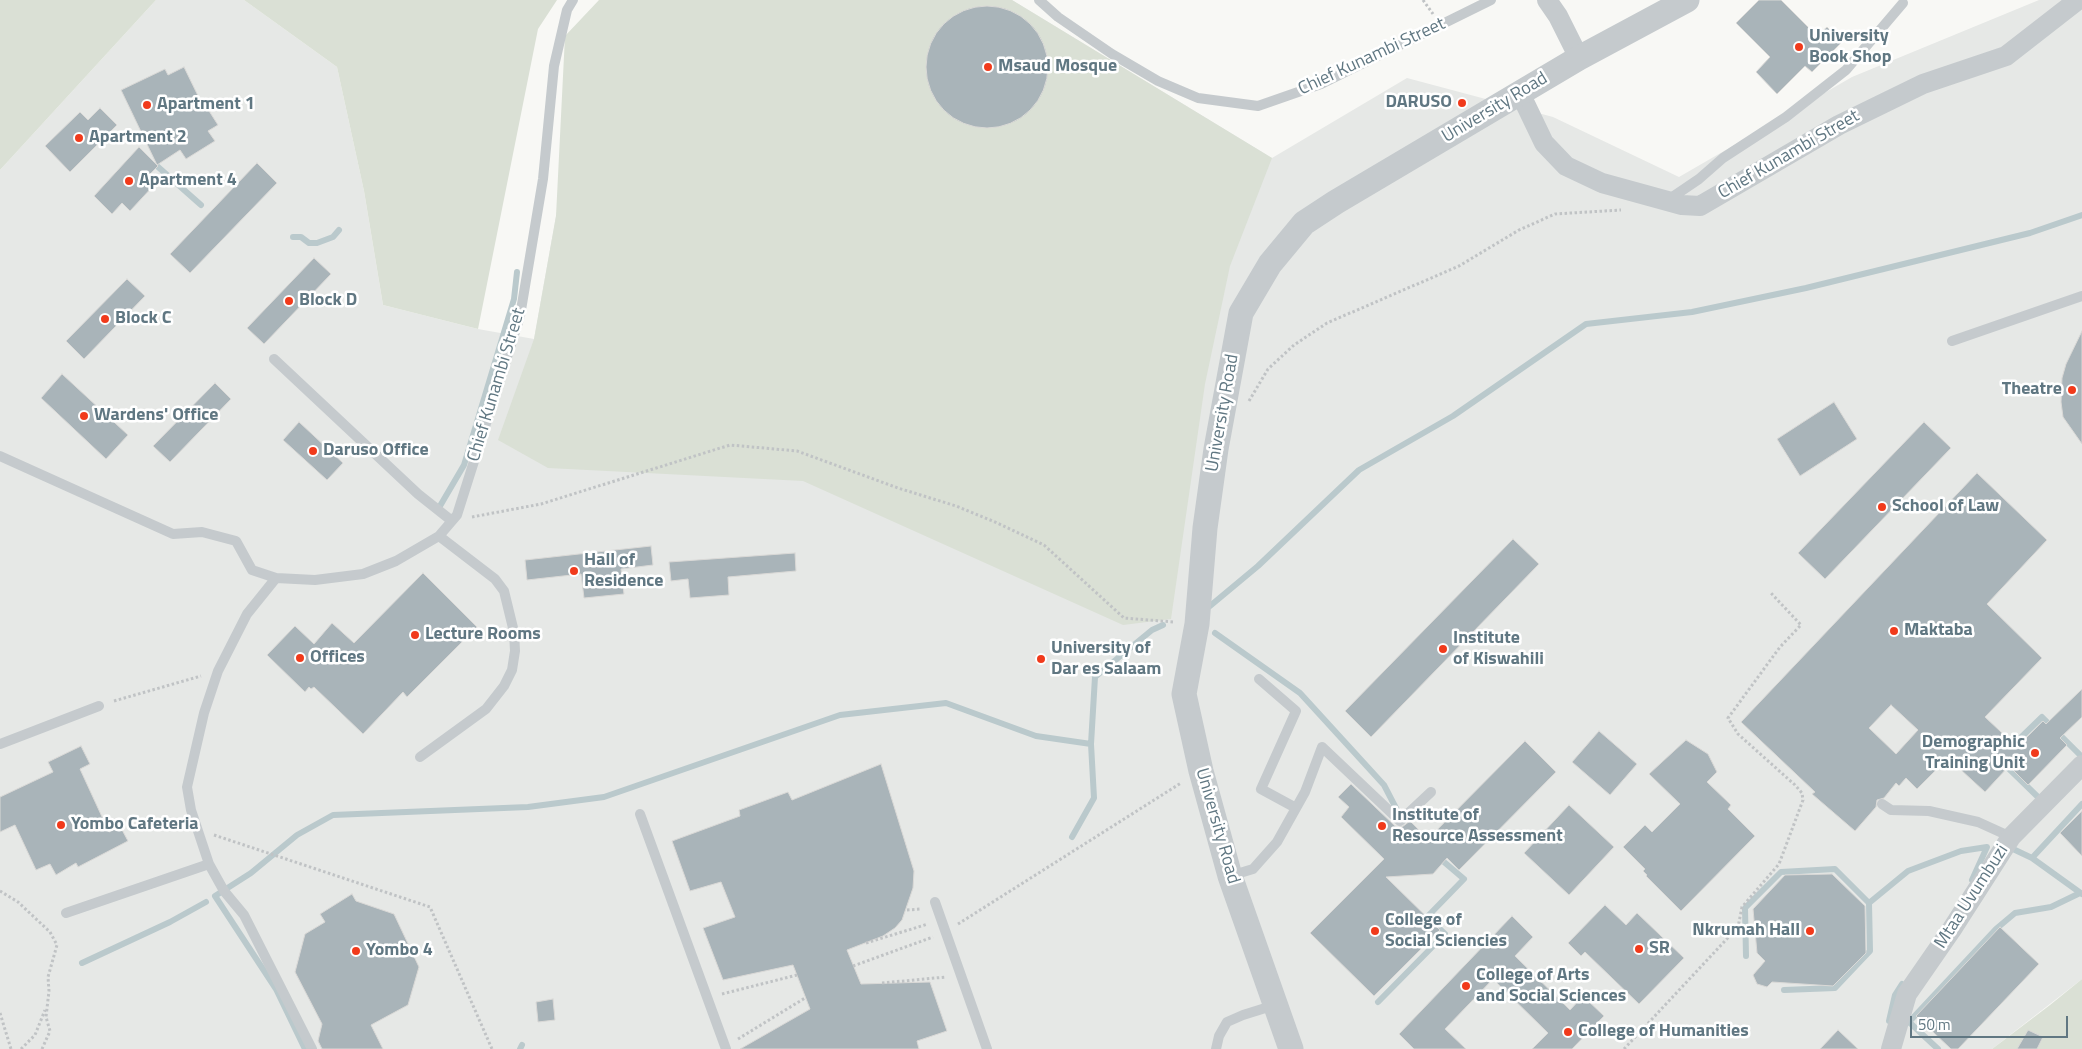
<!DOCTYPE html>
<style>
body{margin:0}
#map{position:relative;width:2082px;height:1049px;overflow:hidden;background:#f8f8f5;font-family:"Titillium Web",sans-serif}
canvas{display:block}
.scale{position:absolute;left:1910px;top:1016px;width:158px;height:22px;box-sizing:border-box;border:2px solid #607782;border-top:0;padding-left:6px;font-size:15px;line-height:18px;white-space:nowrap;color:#607782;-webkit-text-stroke:4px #fff;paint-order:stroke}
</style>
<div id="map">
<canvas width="2082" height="1049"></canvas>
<div class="scale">50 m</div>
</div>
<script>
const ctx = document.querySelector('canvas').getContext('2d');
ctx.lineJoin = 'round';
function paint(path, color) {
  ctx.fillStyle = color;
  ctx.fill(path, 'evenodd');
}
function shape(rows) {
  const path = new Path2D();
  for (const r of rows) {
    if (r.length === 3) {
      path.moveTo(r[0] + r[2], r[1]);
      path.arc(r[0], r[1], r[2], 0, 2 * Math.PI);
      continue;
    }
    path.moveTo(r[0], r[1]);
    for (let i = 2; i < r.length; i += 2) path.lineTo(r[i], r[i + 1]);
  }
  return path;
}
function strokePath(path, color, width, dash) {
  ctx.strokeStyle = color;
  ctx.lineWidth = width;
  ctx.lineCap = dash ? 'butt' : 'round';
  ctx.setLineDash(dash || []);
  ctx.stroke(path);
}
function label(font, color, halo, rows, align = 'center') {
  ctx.font = font + ' "Titillium Web",sans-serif';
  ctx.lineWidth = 5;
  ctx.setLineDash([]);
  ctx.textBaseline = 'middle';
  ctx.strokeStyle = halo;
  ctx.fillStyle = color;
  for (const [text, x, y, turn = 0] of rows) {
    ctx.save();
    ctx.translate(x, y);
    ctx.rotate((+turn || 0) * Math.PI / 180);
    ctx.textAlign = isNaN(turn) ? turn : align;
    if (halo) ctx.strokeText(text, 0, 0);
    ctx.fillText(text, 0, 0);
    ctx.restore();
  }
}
paint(shape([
 [156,0,244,0,337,67,364,191,383,305,478,329,534,339,556,216,599,0,1012,0,1272,158,1407,78,1553,117,1679,177,1852,77,2039,0,2082,0,2082,979,1992,1049,0,1049,0,170]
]), '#e6e8e6');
paint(shape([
 [0,0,156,0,0,170],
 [244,0,557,0,538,29,478,329,383,305,364,191,337,67],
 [599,0,1012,0,1272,158,1230,266,1205,384,1171,619,1123,625,803,481,548,468,498,440,534,339,556,216,565,36],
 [2082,979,2082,1049,1992,1049,2050,1005]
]), '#dae0d5');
strokePath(shape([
 [157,166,201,205],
 [293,237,301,237,309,243,317,243,333,237,339,230],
 [440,506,464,465,514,299,517,272],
 [1210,606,1258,566,1359,470,1453,416,1586,324,1692,312,1806,288,2030,233,2082,215],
 [1215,633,1300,693,1384,785,1398,812],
 [2008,750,2042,717,2080,755],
 [2003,763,2040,799],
 [1072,837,1094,798,1091,744,1095,677,1152,630,1163,625],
 [2013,849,2032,858,2082,894],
 [2032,858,2082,804],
 [1869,903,1908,871,1961,851,1987,847,1972,880],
 [1746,956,1745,908,1781,872,1835,869,1869,903,1870,951,1835,988,1784,990],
 [82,963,170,922,206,902],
 [1378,1002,1445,934,1427,917,1464,879,1437,856],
 [1889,1021,1895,995,1902,984],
 [305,1049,276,989,215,896,251,873,297,835,333,815,528,807,604,797,840,715,946,703,1036,736,1091,744],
 [520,1049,522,1045],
 [1938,1049,1909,1022,1996,929,2015,913,2051,907,2080,893]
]), '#bac9cc', 6);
const building = shape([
 [1759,0,1781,0,1817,36,1827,27,1842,42,1812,72,1805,66,1777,94,1756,72,1770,57,1736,23,1759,0],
 [987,67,61],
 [184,67,202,104,204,103,218,125,208,131,215,141,186,159,180,150,157,165,121,90,165,69,168,75,184,67],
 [100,108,117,125,70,172,45,146,80,112,88,120,100,108],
 [139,147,158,166,147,177,155,184,130,211,122,203,112,214,94,196,139,147],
 [257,163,277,183,190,273,170,254,257,163],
 [314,258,331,274,264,344,247,328,314,258],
 [127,279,145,296,84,359,66,341,127,279],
 [2082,331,2082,444,2063,417,2061,402,2062,378,2066,364,2082,331],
 [62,374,128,435,106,459,41,398,62,374],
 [215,383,231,399,170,462,153,446,215,383],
 [1834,402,1857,439,1800,476,1777,439,1834,402],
 [299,422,343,463,327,480,283,440,299,422],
 [1924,422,1951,448,1825,579,1798,553,1924,422],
 [1977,473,2047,540,1987,604,2042,658,1985,717,2017,747,2043,721,2046,724,2082,689,2082,717,2060,738,2067,745,2028,785,2009,766,1985,792,1948,758,1917,789,1906,778,1899,786,1896,783,1884,798,1877,800,1876,807,1855,831,1812,794,1815,792,1741,722,1977,473],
 [1891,705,1918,730,1896,754,1869,728,1891,705],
 [1513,539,1539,564,1371,737,1345,711,1513,539],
 [651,546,653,565,621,569,624,594,584,598,581,574,527,580,525,560,651,546],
 [795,553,796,571,728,577,729,595,690,598,688,579,671,581,669,562,795,553],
 [423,573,477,627,407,697,403,692,363,734,314,687,311,689,309,687,305,692,267,655,295,626,314,644,332,623,354,643,423,573],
 [1599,731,1637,764,1610,795,1572,762,1599,731],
 [1686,740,1708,754,1717,772,1707,782,1731,805,1728,809,1755,836,1681,911,1646,876,1647,875,1643,871,1645,869,1623,847,1645,825,1652,832,1680,804,1649,774,1686,740],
 [1525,741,1556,772,1459,870,1447,858,1433,874,1386,877,1440,930,1374,996,1310,933,1384,859,1341,817,1349,807,1338,797,1351,784,1395,826,1402,827,1410,821,1428,839,1525,741],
 [81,746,90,764,80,769,109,832,120,826,128,841,78,867,76,863,56,875,50,864,36,870,15,825,0,832,0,797,53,772,48,762,81,746],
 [881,764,914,871,913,888,902,920,895,928,883,936,847,950,861,984,930,982,947,1031,917,1041,919,1049,740,1049,810,1009,793,965,723,980,703,928,735,917,721,882,690,891,672,841,740,816,739,810,788,792,792,800,881,764],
 [1569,805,1614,847,1569,895,1524,853,1569,805],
 [2082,811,2082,856,2060,833,2082,811],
 [1832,874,1865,906,1866,953,1833,986,1772,982,1767,987,1757,984,1753,975,1765,961,1757,953,1753,909,1785,875,1832,874],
 [352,894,356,901,394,914,419,967,408,1005,371,1025,383,1049,322,1049,318,1041,322,1024,295,972,305,934,325,922,320,914,352,894],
 [1605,905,1626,925,1637,913,1684,958,1639,1004,1585,952,1581,956,1568,943,1605,905],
 [1512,916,1533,937,1515,956,1570,1010,1583,996,1604,1016,1572,1049,1532,1049,1548,1033,1493,979,1445,1029,1466,1049,1414,1049,1399,1034,1512,916],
 [2000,927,2039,964,1958,1049,1951,1049,1916,1016,2000,927],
 [553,999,555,1020,538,1022,536,1002,553,999],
 [1838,1030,1858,1049,1820,1049,1838,1030],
 [2028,1030,2043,1037,2037,1049,2017,1049,2028,1030]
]);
paint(building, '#a9b4b9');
strokePath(building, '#dad9d7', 1);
strokePath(shape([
 [1423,0,1433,14],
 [1249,401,1268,369,1294,345,1327,323,1459,266,1519,230,1555,214,1621,210],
 [472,517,541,504,730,445,797,451,898,488,956,506,995,522,1044,545,1124,618,1174,622],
 [114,701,201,676],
 [214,835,430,907,492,1049],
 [0,891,18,902,50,932,57,945,48,977,49,991,46,1017,50,1031,42,1049],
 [907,910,921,909],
 [958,924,1181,783],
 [866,943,928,924],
 [853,966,933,937],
 [882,983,946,977],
 [722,994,797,975],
 [0,1013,11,1049],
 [738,1039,805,998],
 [21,1049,35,1035,45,1010],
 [1624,1049,1738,927,1742,907,1779,864,1803,800,1802,793,1795,785,1738,734,1728,718,1780,647,1801,625,1770,592]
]), '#c0c3c5', 3, [2.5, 2.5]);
strokePath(shape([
 [1039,0,1058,17,1112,54,1158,81,1198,98,1258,106,1321,84,1491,0],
 [1668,200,1699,179,1723,158,1786,117,1846,70,1903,3],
 [1952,341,2082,296],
 [274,359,418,494,452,521],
 [0,456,173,534,202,532,236,541,252,570,276,578,315,580,363,574,396,561,439,536,457,515,520,316,543,179,554,66,567,10,573,0],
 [276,578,247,614,218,671,204,713,187,787,191,810,209,864,224,891,244,915,312,1049],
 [1259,679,1296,711,1261,789,1296,808],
 [0,744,99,706],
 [420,757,486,709,504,686,512,670,515,651,514,632,504,591,495,579,439,536],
 [1882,804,1891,810,1929,811,1978,822,2011,837],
 [640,814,726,1049],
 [1230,876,1253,869,1277,842,1305,792,1322,747,1400,821,1431,792],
 [935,902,987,1049],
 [66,913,209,864],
 [1216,1049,1219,1036,1227,1022,1243,1015,1275,1005]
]), '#c5cacd', 10);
strokePath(shape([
 [1547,0,1558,16,1579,58],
 [1520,93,1544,143,1566,166,1602,183,1682,205,1700,206,1839,125,1923,84,2006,56,2078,0],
 [1891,1049,1907,994,1952,929,2011,837,2082,765]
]), '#c5cacd', 20);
strokePath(shape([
 [1291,1049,1230,876,1201,771,1184,694,1197,624,1205,528,1216,449,1241,313,1270,264,1304,223,1336,202,1579,58,1687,0]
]), '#c5cacd', 25);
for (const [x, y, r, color] of [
 [1799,47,5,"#f13a1b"],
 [988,67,5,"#f13a1b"],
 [1462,103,5,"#f13a1b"],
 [147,105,5,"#f13a1b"],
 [79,138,5,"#f13a1b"],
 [129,181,5,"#f13a1b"],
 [289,301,5,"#f13a1b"],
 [105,319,5,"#f13a1b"],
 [2072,390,5,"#f13a1b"],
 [84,416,5,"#f13a1b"],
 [313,451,5,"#f13a1b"],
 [1882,507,5,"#f13a1b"],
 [574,571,5,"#f13a1b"],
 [1894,631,5,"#f13a1b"],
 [415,635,5,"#f13a1b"],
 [1443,649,5,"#f13a1b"],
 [300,658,5,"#f13a1b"],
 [1041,659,5,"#f13a1b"],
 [2035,753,5,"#f13a1b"],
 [61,825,5,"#f13a1b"],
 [1382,826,5,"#f13a1b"],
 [1375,931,5,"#f13a1b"],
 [1810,931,5,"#f13a1b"],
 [1639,949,5,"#f13a1b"],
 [356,951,5,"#f13a1b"],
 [1466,986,5,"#f13a1b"],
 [1568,1032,5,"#f13a1b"]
]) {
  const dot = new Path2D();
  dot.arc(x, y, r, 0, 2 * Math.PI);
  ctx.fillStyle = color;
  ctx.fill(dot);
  strokePath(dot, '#fff', 2);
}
label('bold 18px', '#607782', '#fff', [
 ["University",1809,37],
 ["Book Shop",1809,58],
 ["Msaud Mosque",998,67],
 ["DARUSO",1452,103,"right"],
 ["Apartment 1",157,105],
 ["Apartment 2",89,138],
 ["Apartment 4",139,181],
 ["Block D",299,301],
 ["Block C",115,319],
 ["Theatre",2062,390,"right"],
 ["Wardens' Office",94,416],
 ["Daruso Office",323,451],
 ["School of Law",1892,507],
 ["Hall of",584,561],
 ["Residence",584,582],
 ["Maktaba",1904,631],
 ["Lecture Rooms",425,635],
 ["Institute",1453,639],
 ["of Kiswahili",1453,660],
 ["University of",1051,649],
 ["Dar es Salaam",1051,670],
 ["Offices",310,658],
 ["Demographic",2025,743,"right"],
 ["Training Unit",2025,764,"right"],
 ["Institute of",1392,816],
 ["Resource Assessment",1392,837],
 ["Yombo Cafeteria",71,825],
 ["College of",1385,921],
 ["Social Sciencies",1385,942],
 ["Nkrumah Hall",1800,931,"right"],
 ["SR",1649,949],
 ["Yombo 4",366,951],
 ["College of Arts",1476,976],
 ["and Social Sciences",1476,997],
 ["College of Humanities",1578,1032]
], 'left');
label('18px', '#607782', '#fff', [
 ["Chief Kunambi Street",1372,57,-25],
 ["University Road",1495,108,-31],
 ["Chief Kunambi Street",1789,155,-30],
 ["Chief Kunambi Street",497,385,-73],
 ["University Road",1223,413,-80],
 ["University Road",1217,826,74],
 ["Mtaa Uvumbuzi",1972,897,-57]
]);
</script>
